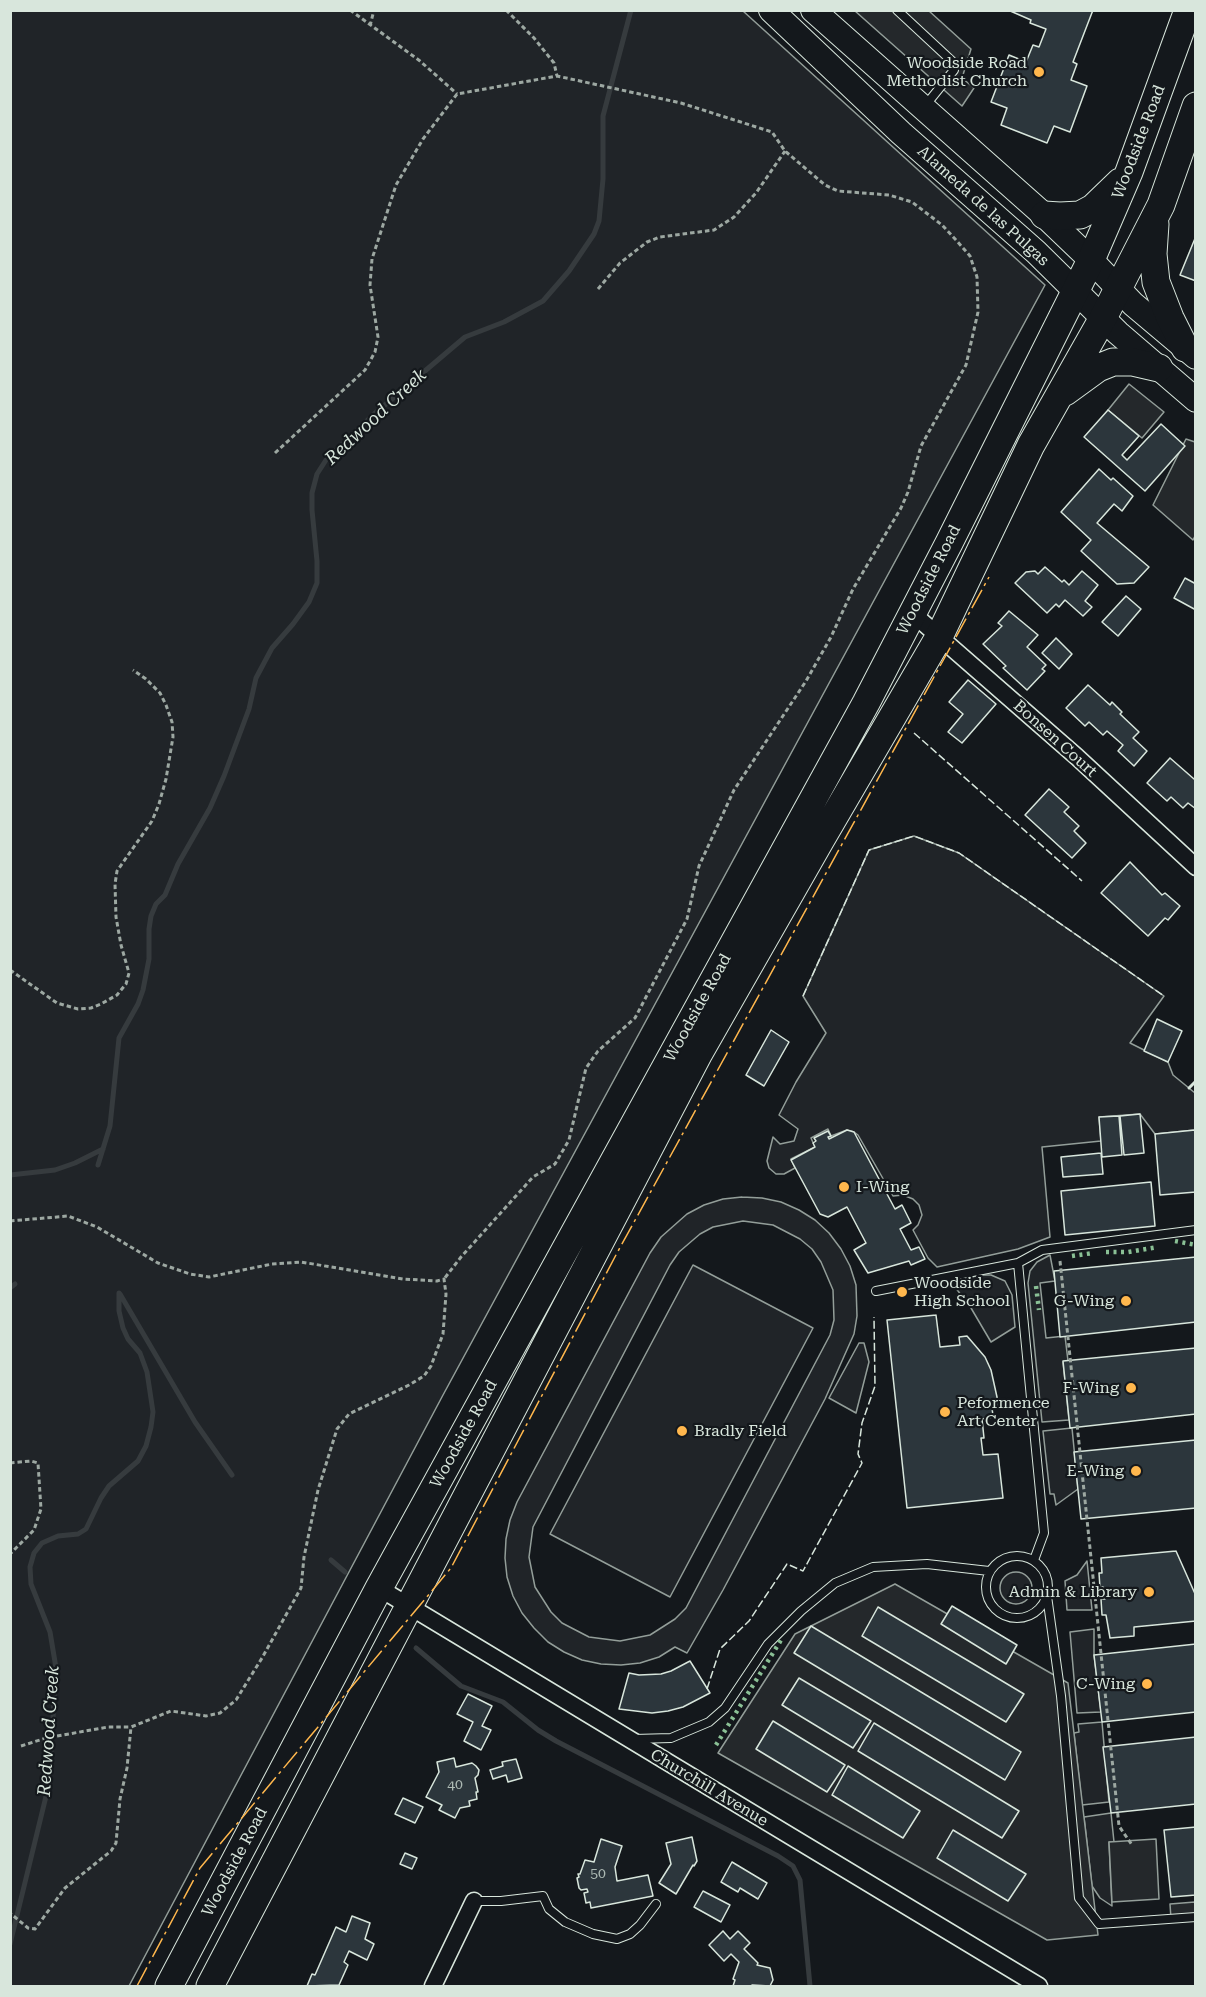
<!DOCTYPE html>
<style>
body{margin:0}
#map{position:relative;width:1206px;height:1997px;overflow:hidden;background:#14181c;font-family:"Roboto Serif",serif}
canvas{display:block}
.frame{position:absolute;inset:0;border:12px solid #d8e6dc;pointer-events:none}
</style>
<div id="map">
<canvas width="1206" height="1997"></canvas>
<div class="frame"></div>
</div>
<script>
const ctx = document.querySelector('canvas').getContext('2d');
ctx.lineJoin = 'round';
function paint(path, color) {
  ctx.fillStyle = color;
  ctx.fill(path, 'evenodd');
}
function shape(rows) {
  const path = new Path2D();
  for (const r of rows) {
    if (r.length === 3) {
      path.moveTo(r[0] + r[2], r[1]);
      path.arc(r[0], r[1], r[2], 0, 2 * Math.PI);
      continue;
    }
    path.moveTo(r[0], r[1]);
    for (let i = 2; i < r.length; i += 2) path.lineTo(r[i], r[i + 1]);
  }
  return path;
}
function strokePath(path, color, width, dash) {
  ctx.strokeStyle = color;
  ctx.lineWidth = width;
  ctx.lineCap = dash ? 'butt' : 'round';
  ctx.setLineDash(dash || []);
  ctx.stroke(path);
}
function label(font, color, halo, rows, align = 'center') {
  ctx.font = font + ' "Roboto Serif",serif';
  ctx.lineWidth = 4.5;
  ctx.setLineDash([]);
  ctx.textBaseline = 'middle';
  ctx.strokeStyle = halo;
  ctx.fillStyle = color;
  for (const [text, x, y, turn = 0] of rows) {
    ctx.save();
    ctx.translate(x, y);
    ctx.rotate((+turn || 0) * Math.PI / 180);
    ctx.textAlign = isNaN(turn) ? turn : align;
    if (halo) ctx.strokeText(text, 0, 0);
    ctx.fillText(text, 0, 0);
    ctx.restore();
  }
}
const green = shape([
 [11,10,743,11,1045,285,443,1395,129,1986,11,1986,11,10],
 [914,836,959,853,1164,996,1130,1043,1168,1062,1173,1075,1195,1093,1195,1130,1155,1134,1140,1114,1099,1117,1101,1141,1042,1147,1050,1237,1018,1249,937,1267,928,1258,913,1230,918,1225,922,1215,919,1205,913,1199,903,1195,893,1196,858,1135,854,1132,847,1130,831,1136,828,1129,811,1138,815,1147,791,1159,795,1168,784,1174,776,1174,769,1168,767,1161,773,1137,780,1144,794,1141,798,1129,779,1115,796,1082,826,1033,803,996,869,850,914,836],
 [742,1197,762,1198,781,1202,799,1210,815,1220,829,1233,841,1249,850,1266,856,1285,857,1316,854,1334,825,1399,723,1590,687,1653,675,1647,659,1657,640,1663,621,1665,601,1664,582,1660,564,1652,548,1642,534,1628,522,1613,513,1596,507,1577,505,1558,506,1539,510,1520,517,1502,650,1253,661,1237,687,1214,704,1205,723,1199,742,1197],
 [743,1221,773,1225,800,1239,812,1249,821,1262,833,1290,834,1320,830,1335,686,1608,675,1619,650,1635,620,1641,589,1637,562,1623,551,1612,535,1587,529,1557,533,1527,670,1265,679,1252,700,1234,713,1227,743,1221],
 [1050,1255,1055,1281,1040,1283,1046,1338,1065,1336,1068,1361,1063,1362,1069,1420,1042,1422,1028,1283,1030,1271,1037,1262,1050,1255],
 [693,1265,813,1328,670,1597,550,1534,693,1265],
 [978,1275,991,1275,1005,1281,1012,1295,1015,1327,991,1342,971,1308,955,1287,961,1281,978,1275],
 [859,1343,864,1343,869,1362,856,1413,829,1398,859,1343],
 [1072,1428,1078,1489,1056,1505,1054,1494,1050,1494,1043,1431,1072,1428],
 [1087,1561,1092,1610,1067,1610,1065,1581,1077,1575,1087,1561],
 [1016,1588,16],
 [1094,1629,1094,1655,1101,1712,1077,1713,1070,1632,1094,1629],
 [1102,1722,1109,1802,1082,1805,1074,1733,1079,1732,1078,1724,1102,1722],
 [1111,1813,1114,1842,1109,1842,1112,1906,1100,1898,1092,1886,1084,1817,1111,1813]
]);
paint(green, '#202428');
strokePath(green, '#939e99', 1.5);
const parking = shape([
 [855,11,929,11,971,49,962,78,974,88,962,106,855,11],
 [1129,384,1164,412,1142,438,1108,410,1129,384],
 [1186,439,1195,442,1196,534,1193,540,1153,505,1186,439],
 [895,1584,1068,1683,1098,1935,1047,1940,718,1753,795,1634,895,1584],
 [1156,1839,1159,1899,1112,1902,1109,1842,1156,1839],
 [1195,1902,1195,1916,1171,1919,1170,1904,1195,1902]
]);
paint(parking, '#24282b');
strokePath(parking, '#939e99', 1.5);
strokePath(shape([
 [98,1165,110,1126,119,1038,138,1004,143,990,149,959,149,929,151,916,156,904,165,895,178,864,210,808,224,776,249,709,256,678,272,648,293,624,309,602,317,583,317,561,312,510,312,493,317,474,326,460,373,415,465,337,504,322,543,301,569,271,594,234,599,221,603,179,603,116,631,10],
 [10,1175,55,1170,75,1163,103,1149],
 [10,1288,15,1284],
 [120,1294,195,1422,232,1475],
 [331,1560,345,1572],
 [416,1648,461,1686,503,1702,538,1730,556,1741,778,1856,793,1866,800,1880,810,1986],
 [10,1944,49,1784,56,1668,50,1632,31,1584,30,1567,34,1553,42,1543,58,1536,78,1534,86,1529,101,1498,109,1486,138,1461,146,1446,151,1427,153,1412,147,1372,140,1353,128,1339,123,1328,119,1311,119,1293]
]), '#363b3e', 5);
const building = shape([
 [1008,10,1093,10,1073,62,1077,64,1071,80,1087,86,1070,132,1054,126,1047,143,1001,125,1007,108,991,102,1009,55,1026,62,1033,45,1039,47,1046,29,1030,23,1031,20,1008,10],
 [1196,236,1196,281,1180,275,1196,236],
 [1108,410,1139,436,1122,455,1127,460,1161,424,1185,446,1145,491,1084,437,1108,410],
 [1099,469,1111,480,1113,478,1133,496,1122,511,1114,504,1097,523,1149,567,1134,583,1117,584,1081,551,1091,540,1061,512,1099,469],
 [1045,567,1062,582,1064,580,1069,585,1082,571,1098,585,1085,601,1092,607,1083,616,1065,600,1059,607,1056,604,1047,613,1015,583,1026,572,1035,571,1038,574,1045,567],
 [1185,578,1196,584,1196,610,1174,598,1185,578],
 [1126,596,1141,609,1118,636,1102,622,1126,596],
 [1009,611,1038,635,1027,647,1046,665,1042,669,1045,671,1027,690,1003,668,1006,666,983,644,1002,626,998,623,1009,611],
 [1056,638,1072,654,1059,669,1042,653,1056,638],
 [968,680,996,704,962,743,948,732,963,714,949,702,968,680],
 [1088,685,1110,705,1112,702,1122,712,1120,714,1139,732,1133,738,1147,751,1134,766,1118,751,1123,745,1107,731,1103,735,1089,722,1085,726,1066,708,1088,685],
 [1170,758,1194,779,1196,777,1196,809,1188,803,1183,808,1171,797,1167,801,1147,783,1170,758],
 [1049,789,1069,807,1064,812,1079,826,1074,831,1086,843,1072,858,1025,815,1049,789],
 [1130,862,1162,895,1165,893,1180,906,1168,920,1165,918,1148,936,1101,893,1130,862],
 [1157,1019,1182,1031,1168,1062,1144,1051,1157,1019],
 [771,1030,789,1042,764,1086,746,1075,771,1030],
 [1140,1114,1144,1153,1124,1155,1120,1116,1140,1114],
 [1119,1116,1122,1155,1102,1157,1099,1117,1119,1116],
 [847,1130,854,1132,895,1209,902,1205,911,1223,900,1229,911,1250,919,1247,925,1259,911,1265,909,1261,868,1273,854,1250,866,1243,847,1207,828,1217,820,1214,791,1160,815,1147,813,1143,816,1141,814,1138,828,1131,831,1136,828,1137,829,1139,847,1130],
 [1195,1130,1196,1192,1160,1195,1155,1134,1195,1130],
 [1101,1153,1103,1174,1063,1177,1061,1157,1101,1153],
 [1151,1182,1155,1226,1065,1235,1061,1191,1151,1182],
 [1196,1257,1196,1322,1060,1337,1054,1271,1196,1257],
 [936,1315,940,1347,960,1345,959,1337,967,1336,985,1357,991,1370,999,1406,992,1407,993,1417,982,1419,984,1438,981,1438,983,1455,998,1454,1003,1498,907,1508,887,1320,936,1315],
 [1196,1348,1196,1414,1070,1428,1063,1361,1196,1348],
 [1196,1440,1196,1508,1081,1519,1074,1452,1196,1440],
 [1176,1551,1196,1596,1196,1621,1134,1627,1134,1636,1110,1638,1106,1615,1102,1615,1101,1599,1105,1599,1103,1587,1100,1588,1099,1573,1102,1573,1101,1558,1176,1551],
 [952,1606,1017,1645,1006,1664,941,1624,952,1606],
 [878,1607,1024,1694,1006,1722,862,1636,878,1607],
 [811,1626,1021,1752,1005,1780,794,1653,811,1626],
 [1196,1644,1196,1712,1102,1722,1094,1655,1196,1644],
 [690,1661,710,1693,683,1707,668,1711,652,1713,619,1709,629,1673,639,1675,661,1674,671,1671,690,1661],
 [799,1678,871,1721,853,1748,782,1705,799,1678],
 [468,1694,492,1706,482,1726,491,1730,481,1750,464,1741,473,1722,457,1714,468,1694],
 [773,1721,845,1765,827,1792,756,1749,773,1721],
 [874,1723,1019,1811,1002,1838,858,1751,874,1723],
 [1196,1737,1196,1804,1111,1813,1103,1747,1196,1737],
 [454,1758,456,1767,472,1763,476,1766,479,1770,478,1775,475,1778,478,1792,476,1792,477,1799,469,1801,470,1806,460,1808,455,1818,439,1810,442,1805,426,1797,439,1772,437,1762,454,1758],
 [516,1759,522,1778,508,1782,506,1775,493,1779,490,1770,503,1766,502,1762,516,1759],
 [848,1766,920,1811,903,1838,832,1795,848,1766],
 [403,1798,423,1807,415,1823,395,1814,403,1798],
 [1196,1827,1196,1895,1171,1897,1164,1830,1196,1827],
 [953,1830,1026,1874,1008,1901,937,1858,953,1830],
 [692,1837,697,1861,694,1866,693,1865,676,1894,659,1883,671,1864,666,1843,692,1837],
 [601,1839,622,1846,615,1867,617,1881,648,1875,653,1896,591,1908,590,1902,586,1903,584,1893,588,1892,587,1889,581,1890,579,1888,577,1878,579,1877,578,1874,580,1874,585,1860,594,1862,601,1839],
 [405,1853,417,1858,412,1869,400,1864,405,1853],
 [732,1862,767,1883,758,1899,740,1888,738,1892,721,1882,732,1862],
 [703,1891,730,1905,721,1922,694,1907,703,1891],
 [352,1916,370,1923,365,1939,374,1944,367,1960,349,1951,344,1962,348,1965,339,1985,307,1986,312,1974,315,1975,336,1927,346,1932,352,1916],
 [723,1931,730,1939,738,1931,750,1943,744,1949,758,1963,757,1965,770,1968,773,1980,770,1986,752,1985,752,1986,733,1986,735,1980,733,1979,739,1962,731,1954,724,1961,709,1945,723,1931]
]);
paint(building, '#2c363c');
strokePath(building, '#d8e6dc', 1.5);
const service = shape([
 [897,10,954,63,954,70,925,106],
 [1018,1263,1044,1533,1034,1560],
 [876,1291,1018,1263,1042,1250,1196,1230],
 [1017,1587,31],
 [1047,1596,1061,1696,1079,1898,1099,1924,1196,1917],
 [634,1739,671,1738,709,1722,725,1708,768,1644,801,1611,835,1583,873,1567,927,1564,989,1571],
 [474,1901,501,1901,543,1896,549,1909,565,1922,593,1934,617,1939,630,1934,640,1925,656,1904]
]);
const minor = shape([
 [912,613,1077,757,1196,867],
 [379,1588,1039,1986],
 [433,1986,474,1901]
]);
const secondary = shape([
 [771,10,901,133,1036,252,1118,333,1196,400],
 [813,10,1044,215,1091,260,1133,304,1196,357]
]);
const primary = shape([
 [1044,215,1060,216,1080,215,1093,208,1120,182],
 [1155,224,1153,254,1156,282,1170,318,1185,348],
 [1065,392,1098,368,1113,362,1133,362,1159,368],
 [169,1986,379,1588,866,703,949,543,1091,260,1129,172,1188,10],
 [210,1986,699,1053,820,841,939,637,1031,445,1103,318,1161,205,1196,106]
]);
strokePath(service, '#d8e6dc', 10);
strokePath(minor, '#d8e6dc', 19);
strokePath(secondary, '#d8e6dc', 26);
strokePath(primary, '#d8e6dc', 29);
strokePath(shape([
 [350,10,420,61,457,94],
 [506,10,534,38,554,63,557,76],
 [370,26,374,10],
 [598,289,620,263,647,242,660,237,714,230,734,217,756,193,785,151],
 [275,453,365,370,375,352,378,337,370,285,372,259,396,185,423,139,457,94,557,76,681,103,772,132,785,151,825,185,838,191,889,195,912,202,942,225,956,240,970,256,977,277,978,312,966,365,921,446,908,492,901,508,853,589,831,637,806,681,734,790,699,866,687,919,635,1018,598,1051,586,1068,569,1140,555,1164,533,1177,461,1257,444,1279],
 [10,970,57,1003,78,1009,91,1008,101,1004,117,995,126,984,129,973,121,945,116,917,115,884,117,871,152,821,159,804,166,779,173,737,172,722,166,705,160,693,146,679,133,670],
 [10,1221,68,1216,97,1227,158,1263,190,1274,209,1277,272,1264,301,1262,403,1279,437,1281,444,1279,446,1294,443,1334,431,1366,424,1376,409,1385,349,1414,337,1429,318,1490,304,1557,301,1588,262,1658,236,1700,220,1713,206,1716,171,1711,131,1727,127,1768,120,1799,116,1843,111,1851,65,1888,35,1929,28,1928,10,1913],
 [1060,1261,1119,1826,1132,1845],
 [10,1463,31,1461,38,1463,41,1509,34,1530,10,1554],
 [21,1746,46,1738,108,1727,131,1727]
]), '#9da8a2', 3, [4.5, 3]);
strokePath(service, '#14181c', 8);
strokePath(minor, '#14181c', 16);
strokePath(secondary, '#14181c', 24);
strokePath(primary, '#14181c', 27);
strokePath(shape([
 [1175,1241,1196,1245],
 [1106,1252,1128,1252,1158,1247],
 [1072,1256,1093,1253],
 [1036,1286,1039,1310],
 [716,1745,781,1640]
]), '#8ac095', 4.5, [3, 4.5]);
strokePath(shape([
 [914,733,1082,881],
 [803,996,869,850,914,836,959,853,1164,996],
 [707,1689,720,1649,749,1621,787,1564,803,1571,862,1463,858,1454,862,1423,875,1386,874,1317]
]), '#d8e6dc', 1.5, [8, 3]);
strokePath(shape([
 [1189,1088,1196,1081]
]), '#d8e6dc', 3);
strokePath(shape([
 [137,1986,200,1868,451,1568,617,1253,989,577]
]), '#ffb74d', 1.5, [21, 4.5, 3, 4.5]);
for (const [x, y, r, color] of [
 [1039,72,6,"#ffb74d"],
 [844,1187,6,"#ffb74d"],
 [902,1292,6,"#ffb74d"],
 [1126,1301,6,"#ffb74d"],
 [1131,1388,6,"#ffb74d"],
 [945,1412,6,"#ffb74d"],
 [682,1431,6,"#ffb74d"],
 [1136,1471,6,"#ffb74d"],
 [1149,1592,6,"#ffb74d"],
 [1147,1684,6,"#ffb74d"]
]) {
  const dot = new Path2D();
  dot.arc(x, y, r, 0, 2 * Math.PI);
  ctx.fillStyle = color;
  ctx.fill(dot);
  strokePath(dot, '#14181c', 2);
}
label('14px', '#adbab4', null, [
 ["40",455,1785],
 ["50",598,1874]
]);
label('16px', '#d8e6dc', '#14181c', [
 ["Woodside Road",1027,63],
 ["Methodist Church",1027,81],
 ["I-Wing",856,1187,"left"],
 ["Woodside",914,1283,"left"],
 ["High School",914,1301,"left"],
 ["G-Wing",1114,1301],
 ["F-Wing",1119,1388],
 ["Peformence",957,1403,"left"],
 ["Art Center",957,1421,"left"],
 ["Bradly Field",694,1431,"left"],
 ["E-Wing",1124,1471],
 ["Admin & Library",1137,1592],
 ["C-Wing",1135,1684]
], 'right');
label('16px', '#d8e6dc', '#14181c', [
 ["Woodside Road",1139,142,-69],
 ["Alameda de las Pulgas",983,206,42],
 ["Woodside Road",929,580,-63],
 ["Bonsen Court",1055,739,42],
 ["Woodside Road",698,1008,-61],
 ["Woodside Road",464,1434,-61],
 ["Churchill Avenue",709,1788,31],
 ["Woodside Road",235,1862,-62]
]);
label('italic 18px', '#d8e6dc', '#14181c', [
 ["Redwood Creek",376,417,-43],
 ["Redwood Creek",49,1731,-86]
]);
</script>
